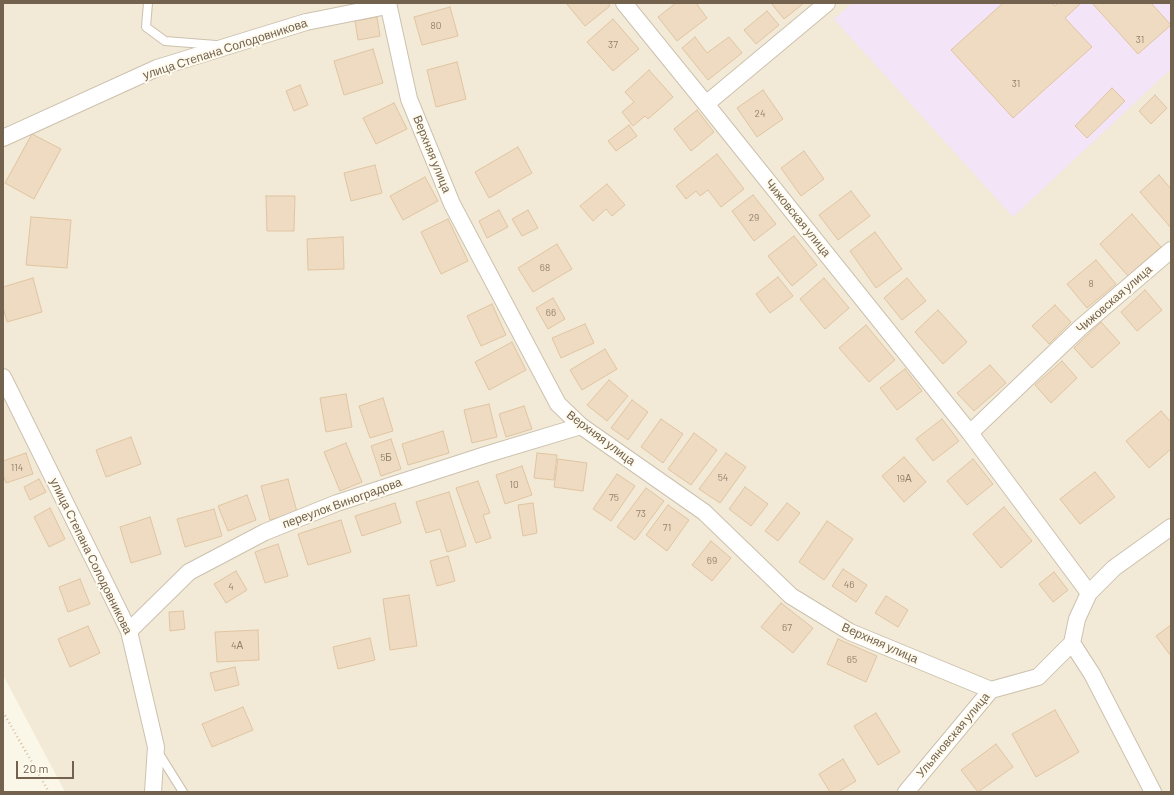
<!DOCTYPE html>
<meta charset="utf-8">
<style>
body{margin:0}
#map{position:relative;width:1174px;height:795px;overflow:hidden;background:#fbf7e8;font-family:Barlow,sans-serif}
canvas{display:block}
.frame{position:absolute;inset:0;border:4px solid #73624d;pointer-events:none}
.scale{position:absolute;left:16px;top:761px;width:58px;height:18px;box-sizing:border-box;border:2px solid #73624d;border-top:0;padding-left:5px;font-size:12px;line-height:14px;white-space:nowrap;color:#73624d;-webkit-text-stroke:3px #fefaee;paint-order:stroke}
</style>
<div id="map">
<canvas width="1174" height="795"></canvas>
<div class="frame"></div>
<div class="scale">20 m</div>
</div>
<script>
const ctx = document.querySelector('canvas').getContext('2d');
ctx.lineJoin = 'round';
function paint(path, color) {
  ctx.fillStyle = color;
  ctx.fill(path, 'evenodd');
}
function shape(rows) {
  const path = new Path2D();
  for (const r of rows) {
    path.moveTo(r[0], r[1]);
    for (let i = 2; i < r.length; i += 2) path.lineTo(r[i], r[i + 1]);
  }
  return path;
}
function strokePath(path, color, width, dash) {
  ctx.strokeStyle = color;
  ctx.lineWidth = width;
  ctx.lineCap = dash ? 'butt' : 'round';
  ctx.setLineDash(dash || []);
  ctx.stroke(path);
}
function label(font, color, halo, rows, align = 'center') {
  ctx.font = font + ' Barlow,sans-serif';
  ctx.lineWidth = 4;
  ctx.setLineDash([]);
  ctx.textBaseline = 'middle';
  ctx.strokeStyle = halo;
  ctx.fillStyle = color;
  for (const [text, x, y, turn = 0] of rows) {
    ctx.save();
    ctx.translate(x, y);
    ctx.rotate((+turn || 0) * Math.PI / 180);
    ctx.textAlign = isNaN(turn) ? turn : align;
    if (halo) ctx.strokeText(text, 0, 0);
    ctx.fillText(text, 0, 0);
    ctx.restore();
  }
}
paint(shape([
 [3,3,1171,3,1171,792,65,792,3,675]
]), '#f2ead6');
paint(shape([
 [852,3,1171,3,1171,69,1013,217,834,19]
]), '#f4e4f7');
const building = shape([
 [566,3,608,3,610,6,585,26,566,3],
 [676,3,696,3,707,18,677,41,658,17,676,3],
 [771,3,804,3,784,19,771,3],
 [1003,3,1052,3,1055,6,1058,3,1081,3,1065,18,1092,47,1013,118,951,50,1003,3],
 [1092,3,1151,3,1171,25,1138,54,1092,3],
 [450,7,458,36,422,45,414,17,450,7],
 [767,11,779,25,756,44,744,30,767,11],
 [377,17,380,36,358,40,355,21,377,17],
 [613,19,639,49,613,71,587,42,613,19],
 [695,37,707,53,729,37,742,53,708,80,682,48,695,37],
 [373,49,383,83,344,95,334,61,373,49],
 [457,62,466,99,436,107,427,70,457,62],
 [649,70,673,97,648,119,645,116,633,126,622,112,634,102,625,92,649,70],
 [300,85,308,105,294,111,286,91,300,85],
 [1112,88,1125,101,1087,138,1075,126,1112,88],
 [763,90,783,119,757,137,737,108,763,90],
 [1155,95,1167,108,1151,124,1139,111,1155,95],
 [394,103,407,129,376,144,363,118,394,103],
 [697,110,714,132,691,151,674,129,697,110],
 [629,125,637,136,616,151,608,141,629,125],
 [32,134,61,149,34,199,5,183,32,134],
 [518,147,532,173,489,198,475,172,518,147],
 [804,151,824,179,801,196,781,168,804,151],
 [717,154,744,189,721,207,708,190,700,196,696,191,686,199,676,186,717,154],
 [375,165,382,193,351,201,344,173,375,165],
 [1159,175,1171,189,1171,228,1140,192,1159,175],
 [425,177,438,201,403,220,390,196,425,177],
 [607,184,625,205,612,216,606,209,593,221,580,206,607,184],
 [851,191,870,216,838,240,819,215,851,191],
 [753,195,776,224,754,241,732,211,753,195],
 [266,196,295,196,294,231,267,231,266,196],
 [499,210,508,227,487,238,479,221,499,210],
 [528,210,538,228,522,236,512,219,528,210],
 [1132,214,1161,247,1128,276,1100,244,1132,214],
 [31,217,71,220,67,268,26,265,31,217],
 [448,219,468,261,441,274,421,232,448,219],
 [875,232,902,269,876,288,850,251,875,232],
 [794,236,817,265,792,286,768,256,794,236],
 [343,237,344,269,308,270,307,239,343,237],
 [557,244,572,269,533,292,518,268,557,244],
 [1096,260,1116,284,1087,308,1067,284,1096,260],
 [778,277,793,296,770,313,756,294,778,277],
 [33,278,42,312,7,322,3,307,3,287,33,278],
 [824,278,849,308,825,329,800,299,824,278],
 [907,278,926,301,902,320,884,298,907,278],
 [1145,290,1162,310,1137,331,1121,312,1145,290],
 [553,298,565,319,548,329,536,308,553,298],
 [492,304,506,335,481,346,467,316,492,304],
 [1055,305,1071,322,1049,344,1032,326,1055,305],
 [938,310,967,342,943,364,915,332,938,310],
 [1101,322,1120,343,1092,368,1074,348,1101,322],
 [585,324,594,343,561,358,552,338,585,324],
 [866,325,895,360,869,382,839,348,866,325],
 [512,342,526,370,489,390,475,362,512,342],
 [605,349,617,369,582,390,570,370,605,349],
 [1062,361,1077,378,1051,403,1035,385,1062,361],
 [990,365,1006,383,974,411,957,393,990,365],
 [905,369,922,391,897,410,880,388,905,369],
 [609,380,628,396,607,421,587,405,609,380],
 [346,394,352,427,326,432,320,398,346,394],
 [383,398,393,431,370,438,359,406,383,398],
 [632,400,648,412,628,440,611,428,632,400],
 [489,404,497,437,472,443,464,410,489,404],
 [524,406,532,429,506,437,499,414,524,406],
 [1161,411,1171,422,1171,449,1149,468,1126,441,1161,411],
 [661,419,683,434,663,463,641,447,661,419],
 [942,419,959,441,933,461,916,439,942,419],
 [443,431,449,453,408,465,402,444,443,431],
 [694,433,717,450,691,485,668,469,694,433],
 [131,437,141,464,106,477,96,450,131,437],
 [391,439,401,469,381,476,371,446,391,439],
 [346,443,362,482,340,491,324,452,346,443],
 [26,453,33,474,6,483,3,475,3,461,26,453],
 [537,453,557,455,554,480,534,478,537,453],
 [726,453,746,467,720,503,699,489,726,453],
 [904,457,926,482,904,502,882,476,904,457],
 [558,459,587,463,583,491,554,487,558,459],
 [973,459,993,484,967,505,947,481,973,459],
 [522,466,532,495,505,504,496,475,522,466],
 [1095,472,1115,497,1080,524,1060,499,1095,472],
 [617,474,635,486,611,521,593,509,617,474],
 [39,479,46,492,30,500,24,487,39,479],
 [288,479,297,512,270,520,261,486,288,479],
 [478,481,490,513,483,515,491,538,476,543,456,488,478,481],
 [745,487,768,504,751,526,729,509,745,487],
 [646,488,664,501,635,540,617,527,646,488],
 [449,492,466,546,447,552,440,529,426,533,416,502,449,492],
 [247,495,256,520,228,531,218,506,247,495],
 [395,503,401,523,362,536,355,516,395,503],
 [533,503,537,533,523,536,518,505,533,503],
 [787,503,800,513,778,541,765,531,787,503],
 [668,505,689,520,667,551,646,535,668,505],
 [1004,507,1032,541,1001,568,973,534,1004,507],
 [50,508,65,539,49,547,34,517,50,508],
 [214,509,222,536,185,547,177,519,214,509],
 [150,517,161,554,131,563,120,527,150,517],
 [341,520,351,552,308,565,298,534,341,520],
 [827,521,853,539,824,580,799,562,827,521],
 [711,541,731,558,712,581,692,565,711,541],
 [278,544,288,576,265,583,255,552,278,544],
 [448,556,455,581,437,586,430,561,448,556],
 [843,569,867,585,856,602,832,586,843,569],
 [236,571,247,590,226,603,214,584,236,571],
 [1054,572,1068,590,1053,602,1039,584,1054,572],
 [80,579,90,604,68,612,59,587,80,579],
 [409,595,417,646,390,650,383,599,409,595],
 [886,596,908,610,898,627,875,613,886,596],
 [781,603,813,628,793,653,761,627,781,603],
 [183,611,185,629,170,631,169,612,183,611],
 [1171,625,1171,656,1156,636,1171,625],
 [88,626,100,653,70,667,58,639,88,626],
 [258,630,259,660,217,662,215,632,258,630],
 [370,638,375,660,338,669,333,647,370,638],
 [838,639,877,656,866,682,827,664,838,639],
 [235,667,239,685,215,691,210,673,235,667],
 [243,707,253,730,212,747,202,724,243,707],
 [1055,710,1079,752,1036,777,1012,734,1055,710],
 [876,713,900,752,878,765,854,726,876,713],
 [996,744,1013,767,978,792,961,770,996,744],
 [843,759,856,781,838,792,830,792,819,774,843,759]
]);
paint(building, '#efdbc1');
strokePath(building, '#e0c5a2', 1);
const service = shape([
 [148,3,146,27,165,41,216,45],
 [158,752,183,792]
]);
const minor = shape([
 [388,3,409,99,452,204,558,404,581,426,704,512,791,596,850,632,991,690],
 [624,3,706,104,970,433,1089,593],
 [706,104,827,3],
 [3,138,157,68,306,22,387,6],
 [3,377,129,631,156,747,153,792],
 [970,433,1081,327,1171,250],
 [129,631,189,572,265,532,337,503,488,454,581,426],
 [1072,643,1092,674,1153,792],
 [906,792,991,690,1038,677,1072,643,1077,619,1089,593,1114,568,1171,527]
]);
strokePath(service, '#ccc1ae', 10);
strokePath(minor, '#ccc1ae', 18);
strokePath(shape([
 [3,712,49,792]
]), '#d4bfa4', 2.5, [1, 3]);
strokePath(service, '#fff', 8);
strokePath(minor, '#fff', 16);
label('10px', '#92806a', null, [
 ["80",436,26],
 ["31",1140,40],
 ["37",613,45],
 ["31",1016,84],
 ["24",760,114],
 ["29",754,218],
 ["68",545,268],
 ["8",1091,284],
 ["66",551,313],
 ["5Б",386,458],
 ["114",17,468],
 ["54",723,478],
 ["19А",904,479],
 ["10",514,485],
 ["75",614,498],
 ["73",641,514],
 ["71",667,528],
 ["69",712,561],
 ["46",849,585],
 ["4",231,587],
 ["67",787,628],
 ["4А",237,646],
 ["65",852,660]
]);
label('12px', '#73624d', '#fefaee', [
 ["улица Степана Солодовникова",225,49,-18],
 ["Верхняя улица",432,154,68],
 ["Чижовская улица",798,218,51],
 ["Чижовская улица",1114,299,-41],
 ["Верхняя улица",601,438,37],
 ["переулок Виноградова",342,503,-20],
 ["улица Степана Солодовникова",91,556,64],
 ["Верхняя улица",880,643,24],
 ["Ульяновская улица",953,735,-50]
]);
</script>
